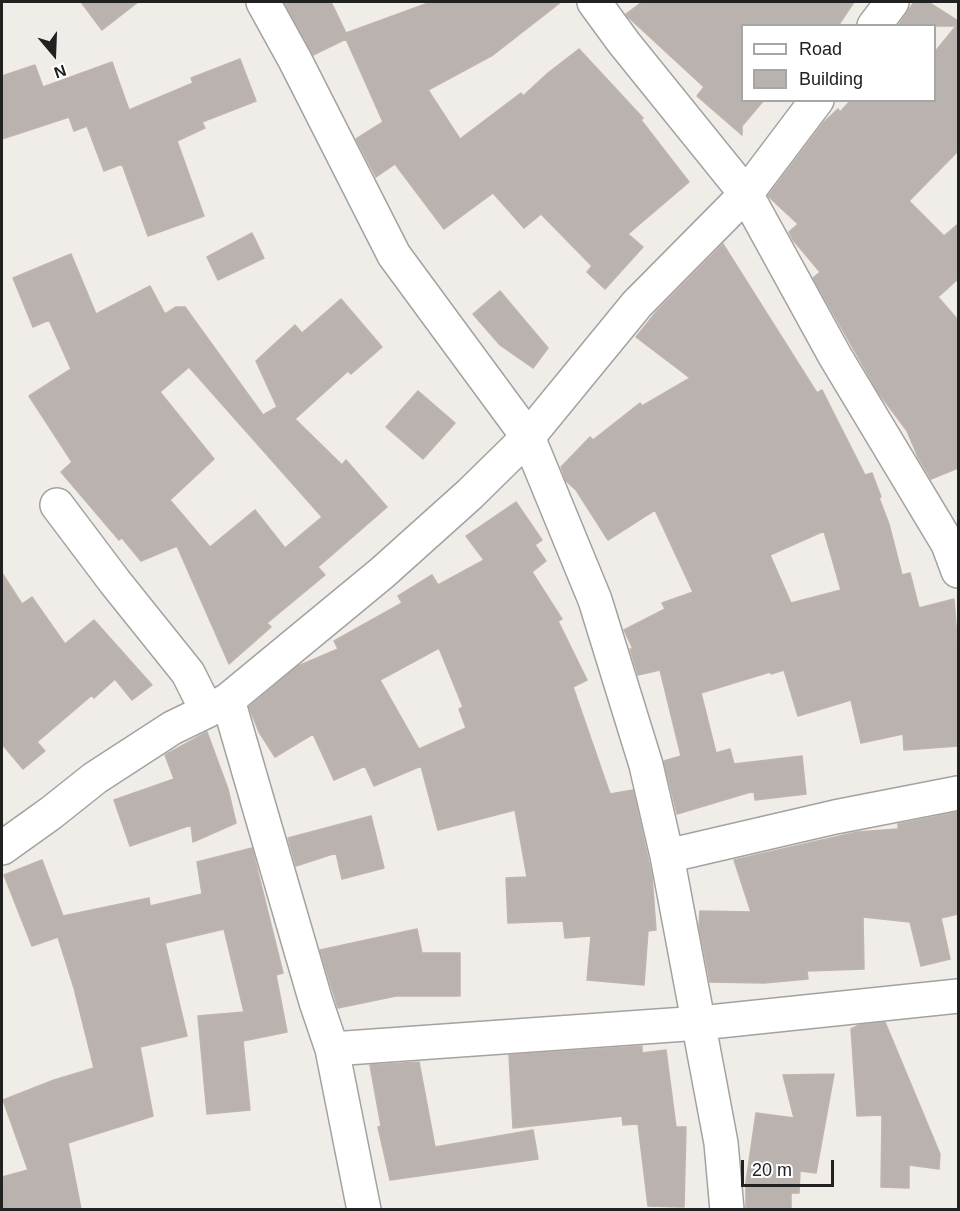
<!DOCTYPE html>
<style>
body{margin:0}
#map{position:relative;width:960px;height:1211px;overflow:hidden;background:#f0ede8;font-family:Arial,sans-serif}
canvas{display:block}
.frame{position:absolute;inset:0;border:3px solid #212121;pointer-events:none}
.legend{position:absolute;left:741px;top:24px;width:195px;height:78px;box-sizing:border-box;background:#fff;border:2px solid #a6a6a6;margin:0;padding:8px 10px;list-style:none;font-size:18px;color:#212121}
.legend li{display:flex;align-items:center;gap:12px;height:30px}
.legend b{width:30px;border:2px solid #a6a6a6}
.north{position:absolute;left:24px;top:24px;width:60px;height:60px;-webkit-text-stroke:4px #fff;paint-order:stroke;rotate:161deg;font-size:16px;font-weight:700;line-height:24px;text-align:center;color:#212121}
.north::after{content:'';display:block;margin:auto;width:21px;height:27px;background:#212121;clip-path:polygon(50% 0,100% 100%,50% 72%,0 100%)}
.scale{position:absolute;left:741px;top:1160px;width:93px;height:27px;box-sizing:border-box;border:3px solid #212121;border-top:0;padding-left:8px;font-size:18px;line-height:21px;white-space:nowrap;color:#212121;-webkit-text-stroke:4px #fff;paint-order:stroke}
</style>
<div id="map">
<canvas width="960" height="1211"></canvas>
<div class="frame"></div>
<ul class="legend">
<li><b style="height:8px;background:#fff"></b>Road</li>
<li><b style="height:16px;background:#b9b2ae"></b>Building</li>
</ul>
<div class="north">N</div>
<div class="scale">20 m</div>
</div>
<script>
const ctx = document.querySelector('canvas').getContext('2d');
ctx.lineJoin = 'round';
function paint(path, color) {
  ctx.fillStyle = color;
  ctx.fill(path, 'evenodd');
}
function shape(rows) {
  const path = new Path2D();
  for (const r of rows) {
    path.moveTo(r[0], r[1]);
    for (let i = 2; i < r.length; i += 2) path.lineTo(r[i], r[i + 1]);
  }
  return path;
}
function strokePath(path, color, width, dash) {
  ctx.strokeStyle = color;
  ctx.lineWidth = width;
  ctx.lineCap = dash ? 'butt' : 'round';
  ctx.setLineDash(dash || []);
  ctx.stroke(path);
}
const building = shape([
 [81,2,138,2,102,30,81,2],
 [284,2,331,2,346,33,431,2,561,2,493,55,428,90,460,139,521,93,523,96,548,73,579,49,643,118,641,120,689,182,628,234,643,247,605,289,587,272,592,266,541,214,524,228,493,193,444,229,395,164,376,177,356,139,383,122,346,39,313,55,284,2],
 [642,2,854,2,838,26,742,26,742,100,764,100,742,126,742,135,697,96,704,87,627,16,626,14,642,2],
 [914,2,928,2,958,21,958,151,909,201,944,236,958,224,958,279,938,297,958,320,958,468,931,479,918,457,907,431,878,392,813,278,820,272,793,240,789,232,798,224,768,196,824,122,838,109,840,112,851,100,934,100,934,53,956,26,898,26,914,2],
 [240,59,256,101,202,122,205,128,177,141,204,216,148,236,122,164,104,171,87,126,74,131,69,117,2,139,2,76,35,65,43,87,112,62,129,110,193,83,191,78,240,59],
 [252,233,264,258,218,280,207,257,252,233],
 [723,244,817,393,822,390,865,475,872,473,881,497,879,498,889,524,902,575,910,573,919,608,954,599,958,651,958,746,904,750,903,734,861,743,851,700,798,716,784,670,771,674,770,672,701,693,716,753,730,749,734,764,802,756,806,794,755,800,754,791,677,814,664,761,681,756,660,670,638,675,630,649,633,649,624,630,665,609,662,603,693,592,655,510,608,540,576,490,566,481,561,467,590,437,593,440,640,403,642,406,690,378,636,337,657,311,723,244],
 [824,531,841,590,791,603,770,555,824,531],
 [71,254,96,314,150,286,165,314,176,307,185,307,263,415,277,407,256,361,295,325,302,333,341,299,382,347,351,374,348,371,295,419,342,465,346,460,387,507,318,567,325,575,267,623,271,627,229,664,177,546,141,561,122,538,119,540,61,472,72,462,29,396,71,369,49,320,33,327,13,278,71,254],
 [189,367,322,517,285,548,255,510,210,547,170,500,214,459,160,392,189,367],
 [500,291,548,348,533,368,500,345,473,314,500,291],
 [418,391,455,423,423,459,386,427,418,391],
 [516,502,542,540,535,545,546,561,532,572,562,619,558,621,587,680,573,687,610,794,633,790,652,876,656,930,648,931,644,985,587,980,591,936,565,938,563,921,508,923,506,878,527,877,515,810,438,830,421,766,374,786,365,766,334,780,313,734,275,757,259,732,249,707,298,666,338,649,334,641,402,603,398,596,432,575,438,585,484,560,466,536,516,502],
 [439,648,463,707,459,709,466,728,419,749,380,680,439,648],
 [2,573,22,604,32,597,65,644,94,620,152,685,132,700,115,679,94,698,92,695,37,742,45,751,23,769,2,744,2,573],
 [207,732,228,789,236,823,193,842,191,825,130,846,114,800,174,779,165,755,207,732],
 [958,812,958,914,941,918,950,959,921,966,910,922,863,917,864,969,807,971,808,979,764,983,710,982,699,926,700,911,751,912,734,860,857,832,898,829,898,824,958,812],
 [371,816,384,868,342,879,336,853,296,866,288,838,371,816],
 [252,848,283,973,276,975,287,1032,243,1041,250,1110,207,1114,198,1016,244,1012,224,929,165,943,187,1036,140,1047,153,1116,68,1143,81,1209,2,1209,2,1177,28,1170,3,1100,54,1080,94,1068,74,988,58,937,32,946,4,875,42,860,63,916,149,898,150,906,202,894,197,862,252,848],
 [417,929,422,953,460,953,460,996,396,996,338,1008,320,950,417,929],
 [885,1022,940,1154,939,1169,909,1165,909,1188,881,1187,882,1115,857,1116,851,1029,859,1025,885,1022],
 [642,1046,642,1053,666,1050,676,1127,686,1127,684,1207,648,1206,638,1124,623,1125,622,1116,513,1128,509,1055,642,1046],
 [419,1062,435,1147,533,1130,538,1159,390,1180,378,1127,381,1126,370,1065,419,1062],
 [834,1074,816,1173,800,1171,799,1193,791,1193,791,1209,746,1209,746,1182,756,1113,794,1118,783,1075,834,1074]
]);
paint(building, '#b9b2ae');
strokePath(building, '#c0b4ac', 1.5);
const minor = shape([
 [263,2,295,60,394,255,528,437,595,600,646,765,667,856,721,1143,727,1210],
 [594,2,624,43,746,194,835,356,948,544,958,571],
 [874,26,892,2],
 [57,505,115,582,188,673,207,711,228,700,382,573,470,494,528,437,637,304,746,194,817,100],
 [228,700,316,1002,332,1049,364,1210],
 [2,848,51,813,95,778,172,728,207,711],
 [667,856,835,817,958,793],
 [332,1049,700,1023,958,996]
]);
strokePath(minor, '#a2a2a2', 36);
strokePath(minor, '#fff', 33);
</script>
